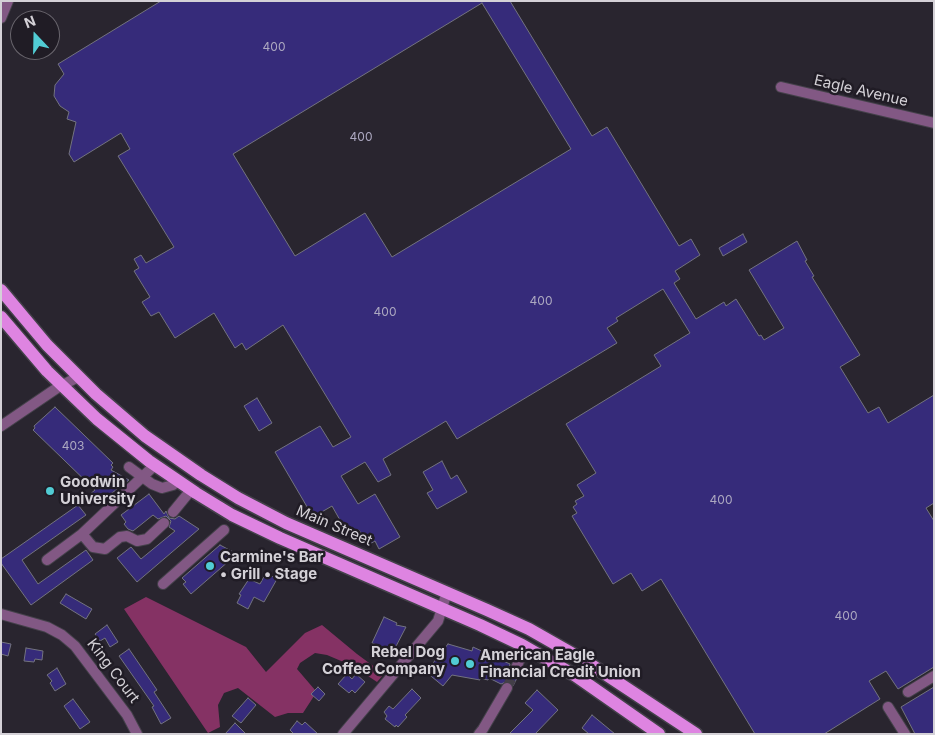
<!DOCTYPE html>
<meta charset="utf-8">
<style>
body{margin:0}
#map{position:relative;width:935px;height:735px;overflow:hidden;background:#29252f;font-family:Inter,sans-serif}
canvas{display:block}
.frame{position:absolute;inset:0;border:2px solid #d4d1d7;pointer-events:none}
.north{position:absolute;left:10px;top:10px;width:50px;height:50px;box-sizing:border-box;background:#201c25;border:1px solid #68646c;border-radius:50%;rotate:339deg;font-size:14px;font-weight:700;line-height:20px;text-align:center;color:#d4d1d7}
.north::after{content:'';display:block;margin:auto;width:18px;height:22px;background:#51ccd4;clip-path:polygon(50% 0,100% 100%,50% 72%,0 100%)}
</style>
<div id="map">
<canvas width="935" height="735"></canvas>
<div class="frame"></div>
<div class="north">N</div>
</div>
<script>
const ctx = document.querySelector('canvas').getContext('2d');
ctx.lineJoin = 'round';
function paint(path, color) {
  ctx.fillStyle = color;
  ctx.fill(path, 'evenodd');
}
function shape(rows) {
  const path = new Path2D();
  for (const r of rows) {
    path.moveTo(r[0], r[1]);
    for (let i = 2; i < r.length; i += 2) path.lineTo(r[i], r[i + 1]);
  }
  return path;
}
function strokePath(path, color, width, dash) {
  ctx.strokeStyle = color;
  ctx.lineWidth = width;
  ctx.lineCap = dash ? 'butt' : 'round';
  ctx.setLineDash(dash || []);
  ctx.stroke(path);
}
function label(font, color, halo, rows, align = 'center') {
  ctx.font = font + ' Inter,sans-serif';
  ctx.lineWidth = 5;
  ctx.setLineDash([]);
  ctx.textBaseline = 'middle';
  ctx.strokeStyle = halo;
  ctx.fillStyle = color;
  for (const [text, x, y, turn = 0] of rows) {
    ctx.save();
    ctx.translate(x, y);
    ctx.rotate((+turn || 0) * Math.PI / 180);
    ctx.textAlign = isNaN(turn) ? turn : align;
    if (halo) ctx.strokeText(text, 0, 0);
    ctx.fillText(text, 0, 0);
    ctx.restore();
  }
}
paint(shape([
 [146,597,246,647,266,672,305,633,322,625,357,654,384,674,377,682,353,666,327,655,315,653,300,663,297,669,315,690,314,696,303,713,288,713,275,717,238,688,224,693,218,705,220,727,208,733,124,609]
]), '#853264');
const building = shape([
 [161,1,510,1,592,136,607,127,679,246,691,239,700,255,675,271,680,279,674,283,696,319,724,302,726,306,736,299,759,336,761,335,764,340,784,328,749,270,797,241,807,260,805,261,814,276,812,277,860,355,840,367,868,413,879,407,888,423,934,395,934,503,926,508,934,521,934,667,898,689,886,671,869,681,880,699,824,734,755,734,661,579,642,591,631,573,613,584,572,516,577,513,573,507,577,504,575,501,584,496,577,485,596,473,566,424,661,366,654,355,690,333,663,289,616,318,618,321,607,328,617,343,457,439,446,421,383,459,391,475,378,482,365,462,341,476,358,504,375,494,400,537,379,549,375,541,368,545,359,530,349,536,332,506,313,517,275,452,320,426,333,447,351,437,283,325,246,350,242,343,235,348,214,313,175,338,159,312,151,316,142,302,150,297,134,271,139,268,134,259,141,255,146,263,174,247,118,156,130,149,121,133,74,162,69,154,76,122,67,119,69,112,60,106,54,96,55,85,64,74,58,64,161,1],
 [482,3,571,149,392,257,365,213,295,256,233,154,482,3],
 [743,234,747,242,723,256,719,248,743,234],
 [257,398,272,423,259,431,244,406,257,398],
 [55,407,113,463,111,465,113,467,111,470,129,480,96,505,89,495,95,490,33,430,35,428,34,426,55,407],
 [442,461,451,479,457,475,467,492,437,509,427,493,433,490,423,472,442,461],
 [149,494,164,514,166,511,169,518,175,519,179,516,199,529,137,582,117,558,131,547,141,559,175,531,169,527,171,521,166,516,158,519,153,515,133,531,128,529,124,524,126,522,121,515,149,494],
 [78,505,86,515,22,560,38,584,86,550,93,560,31,605,1,563,1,559,78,505],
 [220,545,237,554,191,594,183,584,186,582,182,578,220,545],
 [266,573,277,579,264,602,254,597,248,609,237,603,241,595,239,594,249,579,260,584,266,573],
 [66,594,92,609,86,619,60,603,66,594],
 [384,617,397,623,396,625,406,627,393,652,372,643,384,617],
 [107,625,118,642,110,647,105,638,100,641,95,634,107,625],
 [1,642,11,644,8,656,1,654,1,642],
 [448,644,472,651,473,647,510,664,509,668,511,672,514,674,519,674,513,686,508,681,501,684,489,678,488,680,480,678,480,680,452,675,443,686,426,672,448,644],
 [26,648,43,651,42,660,35,659,34,662,24,661,26,648],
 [129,649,157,690,154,692,171,718,161,724,152,707,154,706,119,656,129,649],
 [57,668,66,684,55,691,50,683,52,681,47,675,57,668],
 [347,674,352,679,356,674,365,682,355,693,352,690,349,693,338,684,347,674],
 [318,687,325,694,319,701,311,694,318,687],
 [934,687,934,734,915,734,901,707,934,687],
 [412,689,421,698,405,715,407,717,398,727,396,725,395,727,385,719,387,716,384,712,389,706,393,709,412,689],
 [537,690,558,710,535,734,509,734,533,710,525,703,537,690],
 [248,698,256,705,241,723,232,716,248,698],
 [73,699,90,722,80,729,64,706,73,699],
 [592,715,615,734,589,734,582,728,592,715],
 [297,721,302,725,305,722,318,734,294,734,290,730,297,721],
 [235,723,246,734,225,734,235,723]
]);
paint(building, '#362b7a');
strokePath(building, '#73737f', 1);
strokePath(shape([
 [507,688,516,668]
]), '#433f48', 10, [10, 5]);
const minor = shape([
 [1,18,8,1],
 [781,87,934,123],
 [1,426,57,388,78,377],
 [155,465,82,534,93,547,105,549,120,537,127,536,137,541,147,539,164,523],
 [129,467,152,484,162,488,173,485,177,481],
 [173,512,191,490],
 [47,560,82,534],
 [163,584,224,530],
 [1,614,47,627,62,635,75,646,127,715,137,734],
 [516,668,525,647],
 [908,692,934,676],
 [888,707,905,734],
 [343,734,438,621,447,592],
 [479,734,483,729,507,688]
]);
const major = shape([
 [1,290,47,345,96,394,145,436,201,475,238,498,286,523,487,610,529,629,587,662,696,734],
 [1,317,47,371,97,419,149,461,196,493,232,515,280,538,480,625,522,645,576,676,659,734]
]);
strokePath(minor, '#44414a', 12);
strokePath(major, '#44414a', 15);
strokePath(minor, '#825884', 10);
strokePath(major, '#de84e1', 12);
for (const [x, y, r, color] of [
 [50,491,5,"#51ccd4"],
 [210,566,5,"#51ccd4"],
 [455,661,5,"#51ccd4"],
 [470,664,5,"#51ccd4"]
]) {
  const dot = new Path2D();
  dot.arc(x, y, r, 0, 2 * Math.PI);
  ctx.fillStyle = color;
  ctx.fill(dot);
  strokePath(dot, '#201c25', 2);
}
label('12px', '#aca8c0', null, [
 ["400",274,47],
 ["400",361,137],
 ["400",541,301],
 ["400",385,312],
 ["403",73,446],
 ["400",721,500],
 ["400",846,616]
]);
label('15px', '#d4d1d7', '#201c25', [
 ["Eagle Avenue",861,91,13],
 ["Main Street",334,526,23],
 ["King Court",113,671,53]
]);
label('bold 15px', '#d4d1d7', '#201c25', [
 ["Goodwin",60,482],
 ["University",60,499],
 ["Carmine's Bar",220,557],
 ["• Grill • Stage",220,574],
 ["Rebel Dog",445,652,"right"],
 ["Coffee Company",445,669,"right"],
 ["American Eagle",480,655],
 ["Financial Credit Union",480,672]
], 'left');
</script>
